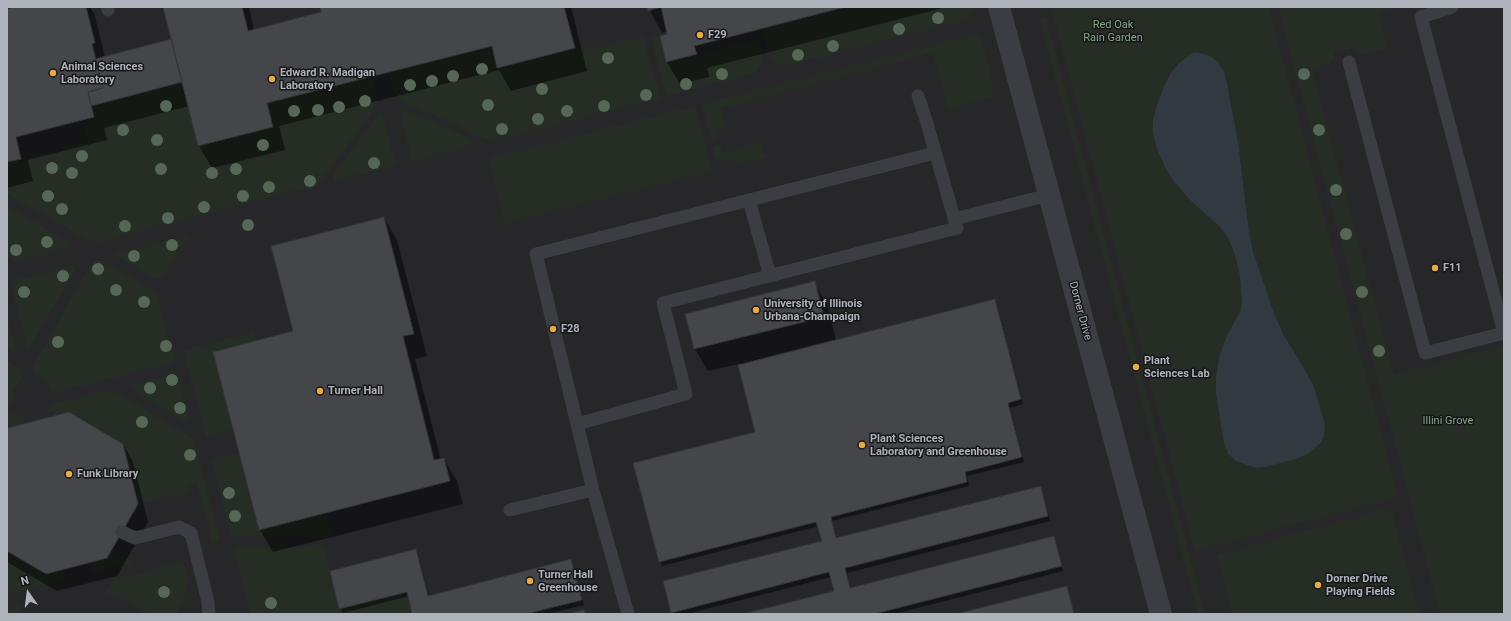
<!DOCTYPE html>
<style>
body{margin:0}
#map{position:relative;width:1511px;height:621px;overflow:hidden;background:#1b1b1d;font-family:Roboto,sans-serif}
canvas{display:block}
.frame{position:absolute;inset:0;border:8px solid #aeb3bb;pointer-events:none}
.north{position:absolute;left:8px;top:573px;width:40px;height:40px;-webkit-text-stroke:3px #161618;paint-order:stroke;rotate:346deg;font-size:11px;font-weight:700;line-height:16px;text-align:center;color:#aeb3bb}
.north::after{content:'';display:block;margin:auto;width:14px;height:18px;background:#aeb3bb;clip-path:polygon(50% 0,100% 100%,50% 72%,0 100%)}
</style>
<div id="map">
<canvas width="1511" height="621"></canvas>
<div class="frame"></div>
<div class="north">N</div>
</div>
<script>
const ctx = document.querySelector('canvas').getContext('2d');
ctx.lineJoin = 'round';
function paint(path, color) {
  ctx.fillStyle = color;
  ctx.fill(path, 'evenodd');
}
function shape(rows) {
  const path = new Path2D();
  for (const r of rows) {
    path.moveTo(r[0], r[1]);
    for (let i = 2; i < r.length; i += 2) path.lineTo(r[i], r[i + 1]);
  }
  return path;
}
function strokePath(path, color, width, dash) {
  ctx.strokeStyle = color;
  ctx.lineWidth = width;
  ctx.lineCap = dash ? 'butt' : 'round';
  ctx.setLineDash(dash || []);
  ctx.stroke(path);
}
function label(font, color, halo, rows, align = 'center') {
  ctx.font = font + ' Roboto,sans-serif';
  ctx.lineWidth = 3;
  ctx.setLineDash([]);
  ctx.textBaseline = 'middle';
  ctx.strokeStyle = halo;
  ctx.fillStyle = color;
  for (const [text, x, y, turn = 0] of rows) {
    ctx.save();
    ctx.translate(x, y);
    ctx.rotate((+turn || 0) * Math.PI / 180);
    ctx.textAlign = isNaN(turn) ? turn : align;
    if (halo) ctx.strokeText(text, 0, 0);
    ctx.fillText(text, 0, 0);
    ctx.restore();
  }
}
paint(shape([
 [7,7,1504,7,1504,614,7,614]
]), '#27272a');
paint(shape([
 [845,7,973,7,973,9,969,17,963,20,782,67,782,65,770,59,762,28],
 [1051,7,1269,7,1398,497,1195,551],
 [1197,52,1225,73,1238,142,1249,232,1253,252,1274,313,1283,334,1314,387,1325,424,1223,439,1216,393,1235,323,1241,310,1242,301,1240,276,1235,255,1228,238,1220,227,1165,167,1157,149,1153,133,1156,108,1164,86,1171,73,1177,64,1192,53],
 [1278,7,1396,7,1379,12,1387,46,1383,51,1364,54,1360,53,1355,47,1334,53,1334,57,1330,64,1312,70,1394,375,1504,346,1504,614,1440,614,1378,380,1379,379,1377,377],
 [1046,17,1205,614,1198,614,1039,18],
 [980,33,993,83,992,98,948,110,933,53,721,108,726,127,716,129,718,137,711,140,702,104],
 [643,36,660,98,491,141,398,99,395,94,389,72,492,47,497,68,575,48,576,53],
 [660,36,666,62,758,39,764,60,756,73,666,96,651,38],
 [373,76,379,101,377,106,317,185,93,243,7,194,7,162,88,142,82,120,94,117,91,106,182,82,199,146,273,127,267,103],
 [695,106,712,171,505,223,490,164,491,160,493,157],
 [399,109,406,110,469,138,473,141,474,145,412,161],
 [382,113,396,165,335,181,333,175,335,172,377,117],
 [762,143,766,158,738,165,737,163,715,159,712,146,720,144,722,152],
 [7,207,68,241,69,243,69,247,15,262,7,257],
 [189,235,164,275,160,278,153,277,114,254],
 [96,259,104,262,156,292,175,362,53,393,48,383,40,376,34,375,32,368,91,264],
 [70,266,74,267,74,271,28,351,12,289,19,279],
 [7,317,17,354,7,348],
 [254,332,256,340,213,352,233,431,206,437,183,350],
 [7,361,20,369,23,378,17,384,14,388,13,392,15,403,7,405],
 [177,373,189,417,188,421,183,420,130,387,132,384],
 [111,389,194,439,220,541,212,543,197,484,187,486,188,492,138,504,123,444,69,412,54,416,50,405],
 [23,412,25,423,8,428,7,430,7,416],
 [239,453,259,530,326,513,332,536,319,539,295,535,275,537,236,536,231,537,212,460],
 [1391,508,1419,614,1232,614,1217,555],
 [324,545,330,571,407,592,412,614,250,614,233,548,248,547,268,548,304,547],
 [112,550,133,563,92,573,90,563,107,558],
 [7,551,46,574,63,570,66,580,7,595],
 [182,562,186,567,189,577,185,596,176,614,148,614,125,599,104,594,113,580],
 [20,604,21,608,18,614,7,614,7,607]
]), '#252d25');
paint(shape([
 [1197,52,1212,57,1218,62,1225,73,1238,142,1249,232,1253,252,1274,313,1283,334,1301,363,1314,387,1325,424,1324,437,1320,443,1309,453,1296,459,1265,467,1257,468,1247,465,1236,461,1228,454,1223,439,1216,393,1216,377,1220,354,1227,336,1241,310,1242,301,1240,276,1235,255,1228,238,1220,227,1189,199,1172,179,1165,167,1157,149,1153,133,1153,120,1156,108,1164,86,1171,73,1178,64,1192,53]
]), '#313a41');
paint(shape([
 [17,7,90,7,94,13,105,57,172,39,164,7,249,7,254,30,323,13,321,7,571,7,587,71,511,91,499,70,279,126,285,150,212,168,199,146,189,106,104,128,107,140,28,160,33,181,7,188,7,10],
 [648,7,943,7,943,8,707,68,709,77,680,84,667,62,668,31,662,33],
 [384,218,397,240,427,356,415,359,441,460,444,459,457,481,463,504,273,552,260,530,214,352,294,332],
 [814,282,827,305,836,340,994,300,997,305,1023,404,1010,408,1024,462,967,476,969,486,832,521,837,539,1040,487,1043,492,1050,521,847,573,851,589,1053,537,1056,542,1063,571,894,614,747,614,835,591,831,577,687,614,673,614,672,612,823,542,819,526,662,566,660,561,757,433,739,364,708,371,695,349,687,314],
 [7,432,123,444,133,462,148,522,117,576,57,591,7,562],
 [415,550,418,555,429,596,571,560,573,565,584,605,547,614,413,614,409,596,343,613,340,608]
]), '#0007');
const building = shape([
 [13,7,86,7,95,43,92,44,103,88,88,92,94,117,16,137,21,159,7,162,7,9,13,7],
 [163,7,242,7,248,31,321,12,320,7,564,7,575,48,497,68,492,46,267,103,273,127,198,146,163,7],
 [647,7,845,7,694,46,697,54,666,62,660,36,667,34,661,7,648,11,647,7],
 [171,39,182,82,91,106,88,92,103,88,95,59,171,39],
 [384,217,414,334,403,336,434,460,444,458,450,481,259,530,213,352,293,331,271,246,384,217],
 [815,281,824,317,694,349,685,314,815,281],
 [995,299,1021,399,1008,403,1022,457,965,472,967,482,831,517,836,538,1041,486,1048,516,845,568,850,588,1054,536,1062,566,874,614,743,614,834,591,829,572,671,613,663,581,822,541,816,522,659,562,633,463,755,432,738,365,995,299],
 [69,412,123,444,138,504,107,558,46,574,7,551,7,430,8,428,69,412],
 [416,549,428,596,571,559,582,600,526,614,412,614,407,592,339,609,330,571,416,549],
 [1067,586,1074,614,956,614,1067,586],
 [584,610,585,614,567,614,584,610]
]);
paint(building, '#45464a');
strokePath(building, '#353539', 1);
strokePath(shape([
 [107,7,108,10],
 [1349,62,1425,353,1504,333,1421,17,1452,7],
 [749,200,770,276],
 [954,219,1049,195],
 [577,424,686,394,663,303,957,228,926,120,918,96],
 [593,490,536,254,935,153],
 [510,510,593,490,628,614],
 [122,532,135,538,179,527,191,533,208,602,209,614]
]), '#3c3d42', 13);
strokePath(shape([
 [999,7,1161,614]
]), '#3c3d42', 22);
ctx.fillStyle = '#566757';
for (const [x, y] of [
 [938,18],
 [899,29],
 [833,46],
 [798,55],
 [608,58],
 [482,69],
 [722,74],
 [1304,74],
 [453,76],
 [432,81],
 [686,84],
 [410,85],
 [542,89],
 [646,95],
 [365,101],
 [488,105],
 [166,106],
 [604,106],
 [339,107],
 [318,110],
 [294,111],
 [567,111],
 [538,119],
 [502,129],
 [123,130],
 [1319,130],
 [157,140],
 [263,145],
 [82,156],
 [374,163],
 [52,168],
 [161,169],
 [236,169],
 [72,173],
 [212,173],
 [310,181],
 [269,187],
 [1336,190],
 [48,196],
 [243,196],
 [204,207],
 [62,209],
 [168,218],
 [248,225],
 [125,226],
 [1346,234],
 [47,242],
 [172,245],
 [16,250],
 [134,256],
 [98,269],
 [63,276],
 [116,290],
 [24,292],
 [1362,292],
 [144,302],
 [58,342],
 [166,346],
 [1379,351],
 [172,380],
 [150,388],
 [180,408],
 [142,422],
 [190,455],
 [229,493],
 [235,516],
 [164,592],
 [271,603]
]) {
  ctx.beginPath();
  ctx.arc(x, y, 6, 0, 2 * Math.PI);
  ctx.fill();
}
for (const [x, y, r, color] of [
 [700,35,4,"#e8aa48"],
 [53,73,4,"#e8aa48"],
 [272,79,4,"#e8aa48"],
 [1435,268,4,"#e8aa48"],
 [756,310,4,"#e8aa48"],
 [553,329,4,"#e8aa48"],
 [1136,367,4,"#e8aa48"],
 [320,391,4,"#e8aa48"],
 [862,445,4,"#e8aa48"],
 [69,474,4,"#e8aa48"],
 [530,581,4,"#e8aa48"],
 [1318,585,4,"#e8aa48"]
]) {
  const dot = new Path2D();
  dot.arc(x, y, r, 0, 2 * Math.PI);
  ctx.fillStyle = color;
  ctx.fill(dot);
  strokePath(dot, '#161618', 1.5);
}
label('11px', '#87a587', '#161618', [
 ["Red Oak",1113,25],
 ["Rain Garden",1113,38],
 ["Illini Grove",1448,421]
]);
label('bold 11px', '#aeb3bb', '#161618', [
 ["F29",708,35],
 ["Animal Sciences",61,67],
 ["Laboratory",61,80],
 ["Edward R. Madigan",280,73],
 ["Laboratory",280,86],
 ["F11",1443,268],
 ["University of Illinois",764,304],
 ["Urbana-Champaign",764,317],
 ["F28",561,329],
 ["Plant",1144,361],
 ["Sciences Lab",1144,374],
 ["Turner Hall",328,391],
 ["Plant Sciences",870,439],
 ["Laboratory and Greenhouse",870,452],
 ["Funk Library",77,474],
 ["Turner Hall",538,575],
 ["Greenhouse",538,588],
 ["Dorner Drive",1326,579],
 ["Playing Fields",1326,592]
], 'left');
label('11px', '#aeb3bb', '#161618', [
 ["Dorner Drive",1080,311,75]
]);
</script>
